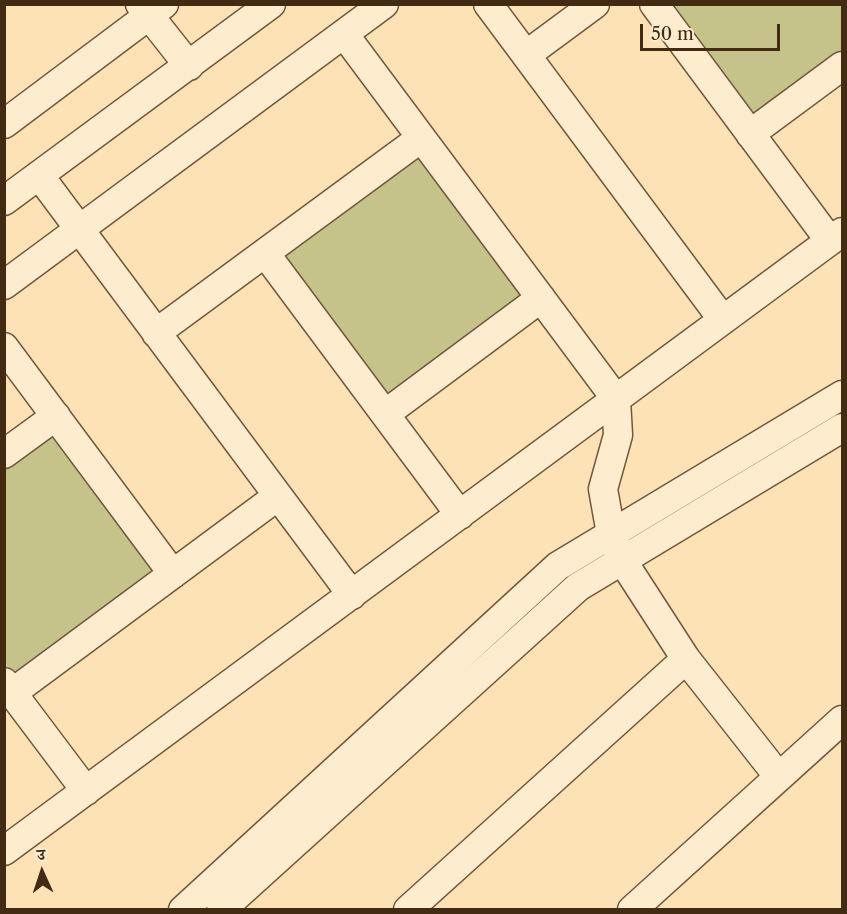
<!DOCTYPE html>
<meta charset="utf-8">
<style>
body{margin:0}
#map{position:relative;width:847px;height:914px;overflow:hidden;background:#fde2b5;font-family:"Libre Caslon Text","Noto Serif Devanagari",serif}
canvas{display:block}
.frame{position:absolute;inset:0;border:6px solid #422a13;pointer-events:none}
.north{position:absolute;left:12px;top:842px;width:60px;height:60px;-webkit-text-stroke:4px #feeccf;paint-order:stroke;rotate:357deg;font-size:16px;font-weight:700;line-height:24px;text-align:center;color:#422a13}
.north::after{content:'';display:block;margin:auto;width:21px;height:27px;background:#422a13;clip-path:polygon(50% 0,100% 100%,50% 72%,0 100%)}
.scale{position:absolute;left:640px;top:24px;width:140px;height:27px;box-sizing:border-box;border:3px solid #422a13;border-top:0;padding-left:8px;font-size:18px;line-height:21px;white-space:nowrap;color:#422a13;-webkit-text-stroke:4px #feeccf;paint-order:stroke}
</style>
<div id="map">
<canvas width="847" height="914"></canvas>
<div class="frame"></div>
<div class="north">उ</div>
<div class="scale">50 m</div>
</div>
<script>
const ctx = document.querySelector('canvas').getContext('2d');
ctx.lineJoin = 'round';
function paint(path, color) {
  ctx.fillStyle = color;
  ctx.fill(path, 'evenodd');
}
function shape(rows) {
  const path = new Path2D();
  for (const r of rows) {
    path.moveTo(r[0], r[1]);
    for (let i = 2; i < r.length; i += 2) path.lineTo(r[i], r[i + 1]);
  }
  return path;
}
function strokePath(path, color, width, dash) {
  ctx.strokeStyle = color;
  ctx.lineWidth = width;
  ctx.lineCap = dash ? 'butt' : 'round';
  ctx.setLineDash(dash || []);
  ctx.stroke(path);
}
paint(shape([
 [664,5,842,5,842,58,753,125],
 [423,153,528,295,386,399,281,258],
 [54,430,160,573,16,679,5,663,5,467]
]), '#c5c28a');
const minor = shape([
 [140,4,189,66],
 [488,4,723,320],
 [654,4,830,241],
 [344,34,616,399,618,435,603,489,611,534,622,560,686,659,779,777],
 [526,55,595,4],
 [4,124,164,4],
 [750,134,842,66],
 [39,175,352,595],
 [4,201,271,4],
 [265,253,460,515],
 [4,285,384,4],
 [156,333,421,138],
 [4,347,173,574],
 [385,414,541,298],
 [4,454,56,416],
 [4,682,86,791],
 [12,693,278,496],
 [4,851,842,232],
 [183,910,558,566,842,395],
 [221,910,578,587,842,428],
 [408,910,686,659],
 [632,910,842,720]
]);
strokePath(minor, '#71583c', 31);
strokePath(minor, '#feeccf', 28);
</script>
